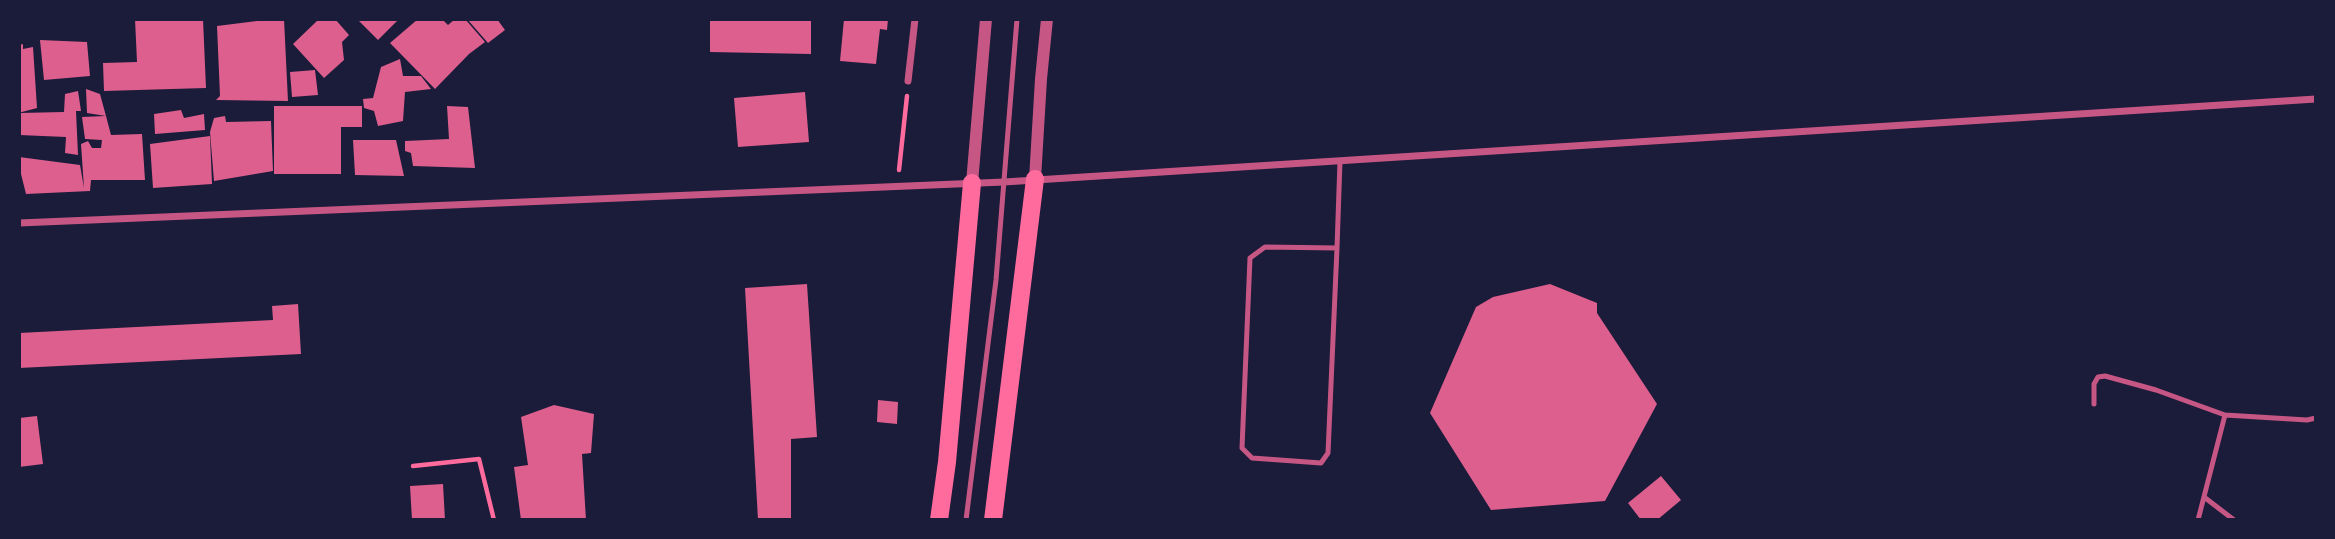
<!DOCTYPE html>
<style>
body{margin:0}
#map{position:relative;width:2335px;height:539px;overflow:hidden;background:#1b1b3a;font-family:"Exo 2",sans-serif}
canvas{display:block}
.frame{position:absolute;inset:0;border:21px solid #1b1b3a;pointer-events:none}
</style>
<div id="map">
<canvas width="2335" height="539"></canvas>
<div class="frame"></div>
</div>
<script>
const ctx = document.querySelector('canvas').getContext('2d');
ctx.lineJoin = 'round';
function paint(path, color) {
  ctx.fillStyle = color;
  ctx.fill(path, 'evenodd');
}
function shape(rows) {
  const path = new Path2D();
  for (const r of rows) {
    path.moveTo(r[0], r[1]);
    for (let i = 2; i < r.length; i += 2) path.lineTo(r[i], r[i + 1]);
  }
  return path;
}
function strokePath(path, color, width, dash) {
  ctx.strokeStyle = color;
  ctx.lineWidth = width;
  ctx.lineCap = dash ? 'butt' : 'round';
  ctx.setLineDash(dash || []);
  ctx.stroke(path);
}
paint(shape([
 [135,19,203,19,206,88,104,91,103,63,137,62],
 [273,19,284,19,288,101,216,100,220,96,217,26],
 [319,19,335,19,349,35,342,42,344,60,324,78,293,44],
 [357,19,399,19,378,40],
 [418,19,442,19,448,25,455,19,465,19,485,42,469,54,435,89,390,43],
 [467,19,497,19,505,30,488,43],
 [710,19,811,19,811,54,710,52],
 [844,19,888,19,887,30,880,29,876,64,840,61],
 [40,40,87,42,90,76,44,80],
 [23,44,23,49,33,47,37,108,22,112,19,112,19,45],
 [400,59,403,76,421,76,431,89,405,92,403,121,378,126,374,111,364,108,363,99,373,98,381,67],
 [315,70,318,95,292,97,290,72],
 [86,89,100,94,106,116,87,113],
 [78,91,81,111,76,111,78,155,65,153,66,137,19,135,19,113,64,112,65,94],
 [805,92,809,142,738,147,734,98],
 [274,106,362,106,362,127,341,127,341,174,274,174],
 [447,106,468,107,475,168,413,166,411,153,405,151,405,141,449,139],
 [181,110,184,118,204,114,205,130,155,134,154,114],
 [106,116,111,135,142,134,145,180,91,180,90,191,26,194,19,166,19,157,80,165,84,188,81,144,88,141,92,148,101,148,102,140,85,139,82,117],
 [225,116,226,122,271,121,273,171,214,181,210,132,214,118],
 [210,136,212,184,153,188,150,144],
 [353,140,396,140,404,176,355,175],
 [807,284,817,437,791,439,791,520,758,520,745,288],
 [1550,284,1597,303,1597,313,1657,404,1605,501,1491,510,1430,413,1476,307,1493,297],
 [298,304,301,354,19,368,19,333,273,320,272,306],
 [878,400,898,402,897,424,877,422],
 [554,405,594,414,591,453,582,454,586,520,521,520,514,467,528,465,521,417],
 [37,416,43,464,19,467,19,418],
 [1661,476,1681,500,1657,520,1641,520,1628,503],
 [443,484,445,520,412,520,410,486]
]), '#dd5f8e');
strokePath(shape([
 [899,170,907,96],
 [413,466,479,459,494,520]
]), '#ff6b9d', 4.5);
strokePath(shape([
 [1337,248,1265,247,1250,258,1242,448,1252,458,1321,463,1328,453,1337,248,1340,161],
 [2094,404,2094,384,2098,377,2105,376,2156,390,2225,415,2307,420,2316,418],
 [2204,497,2234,520],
 [966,520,996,280,1017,19],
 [2198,520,2225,415]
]), '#c65784', 5);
strokePath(shape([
 [908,81,915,19],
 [19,223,1004,182,2316,99]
]), '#c65784', 7);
strokePath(shape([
 [1035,179,1041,79,1047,19],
 [972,183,986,19]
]), '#c65784', 12);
strokePath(shape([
 [939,520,947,462,972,183],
 [993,520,1035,179]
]), '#ff6b9d', 18);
</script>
